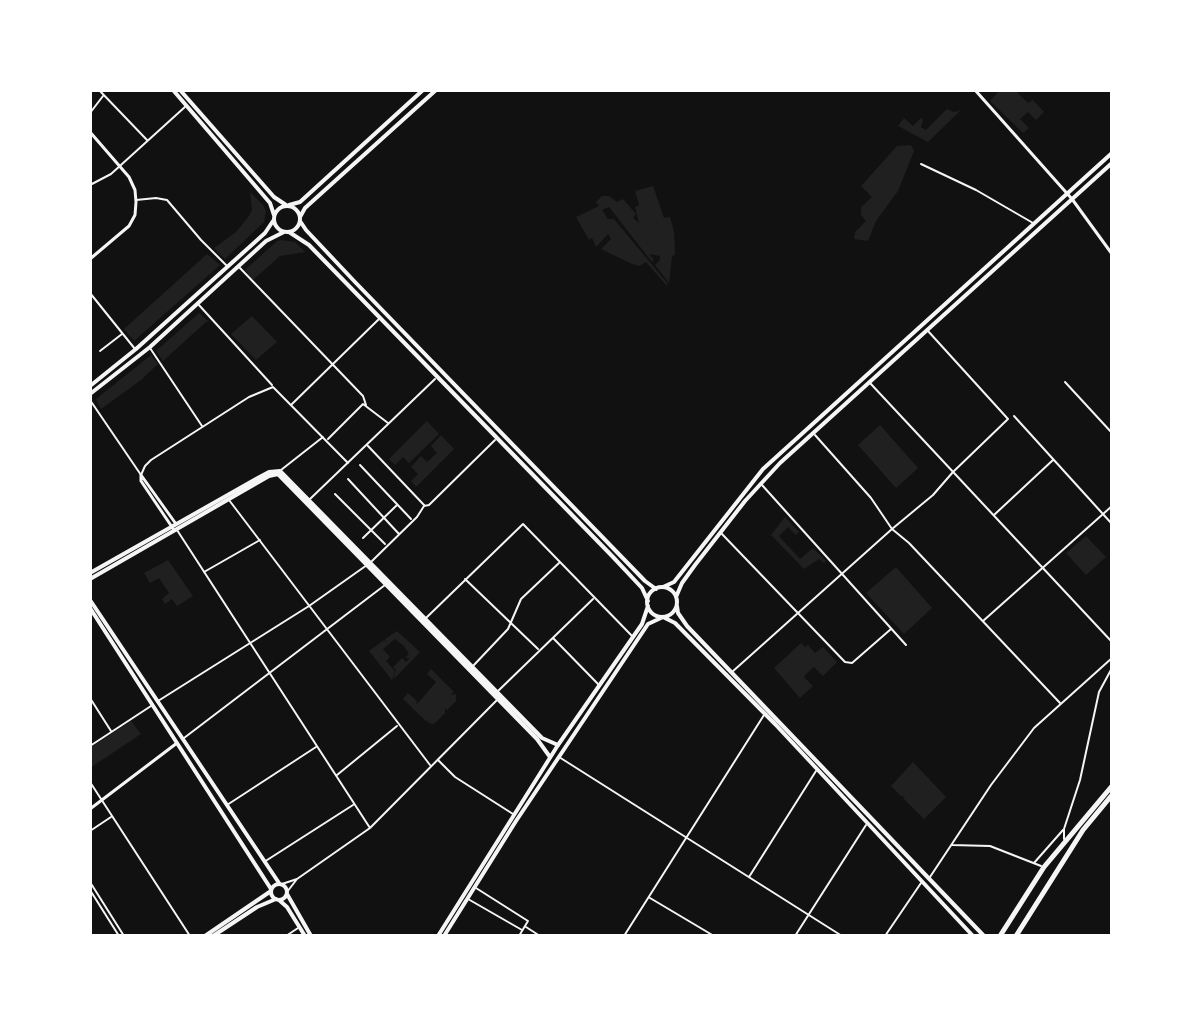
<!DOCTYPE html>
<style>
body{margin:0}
#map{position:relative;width:1202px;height:1026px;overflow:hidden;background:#111;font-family:Karla,sans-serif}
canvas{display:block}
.frame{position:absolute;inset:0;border:92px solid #fff;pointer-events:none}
</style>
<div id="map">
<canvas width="1202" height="1026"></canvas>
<div class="frame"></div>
</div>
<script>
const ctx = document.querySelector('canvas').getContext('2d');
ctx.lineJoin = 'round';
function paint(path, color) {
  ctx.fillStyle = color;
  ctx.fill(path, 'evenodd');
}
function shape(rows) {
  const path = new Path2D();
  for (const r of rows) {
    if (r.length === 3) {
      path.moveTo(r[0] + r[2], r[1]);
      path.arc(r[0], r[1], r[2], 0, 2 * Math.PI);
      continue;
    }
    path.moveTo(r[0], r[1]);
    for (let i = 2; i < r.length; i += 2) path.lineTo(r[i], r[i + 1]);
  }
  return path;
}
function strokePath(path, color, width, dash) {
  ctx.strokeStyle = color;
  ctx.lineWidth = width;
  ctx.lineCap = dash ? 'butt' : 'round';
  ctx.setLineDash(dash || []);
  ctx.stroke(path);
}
paint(shape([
 [1000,90,1015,90,1028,103,1033,100,1044,112,1036,120,1028,112,1020,119,1029,128,1023,133,990,101],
 [947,109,954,112,961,110,928,142,898,126,904,118,913,126,921,118,923,120,921,127,926,130],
 [911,145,914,151,898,191,876,221,868,241,854,239,855,232,866,221,861,215,861,207,872,197,861,186,897,146],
 [653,186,664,218,670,217,674,231,675,254,672,257,669,283,655,265,660,260,660,256,649,254,654,260,652,262,609,207,602,210,608,219,614,219,668,284,666,285,646,262,639,266,632,264,601,249,611,239,608,234,596,247,592,238,589,240,576,217,599,206,596,202,602,196,609,196,617,202,623,199,636,214,633,218,639,223,635,207,639,205,635,191],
 [250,192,263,205,266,211,264,222,225,259,214,248,236,232,249,216,252,210],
 [282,240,295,242,305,252,280,256,253,280,245,270,277,241],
 [207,254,220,265,134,341,124,329],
 [199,313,209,322,206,322,163,361,156,351],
 [252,316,277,342,256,360,231,334],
 [151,355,158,364,141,380,101,409,96,399],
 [427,421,439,434,409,463,403,457,395,465,389,459],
 [880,425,918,468,896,488,858,445],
 [441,435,454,449,416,487,411,481,418,474,411,467,421,456,427,462,437,453,431,446],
 [785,517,799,532,796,535,788,527,779,536,800,559,813,548,826,561,824,563,819,559,804,569,771,535],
 [1086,536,1106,557,1086,575,1066,553],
 [168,560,193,596,177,606,172,599,165,604,162,599,169,593,159,578,150,583,144,573],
 [896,567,932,608,904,634,866,593],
 [397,631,420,652,393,680,396,670,393,667,402,658,406,662,410,658,405,658,409,654,404,646,395,639,383,649,390,657,386,661,395,671,392,680,369,651,384,640,387,643,385,639],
 [801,643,805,647,808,645,815,653,823,647,837,662,823,676,814,667,806,674,804,677,813,686,800,698,774,668],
 [431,669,454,692,450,695,456,694,456,701,447,710,445,708,445,713,434,724,428,723,429,719,427,722,403,699,408,693,417,701,416,704,419,702,436,682,427,674],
 [131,721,141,734,90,768,90,748],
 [913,762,946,797,924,819,903,798,905,797,901,796,891,786]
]), '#202020');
strokePath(shape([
 [99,90,147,140],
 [90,113,103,96],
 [921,164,976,190,1033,223],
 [90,185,111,174,186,106],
 [136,200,156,198,167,200,201,240,227,266],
 [239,267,363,396,366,405],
 [90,293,135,349],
 [198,304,272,385],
 [150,348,202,426],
 [100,351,122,334],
 [1065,382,1112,433],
 [870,383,1112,642],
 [90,400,141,475,145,466,151,460,249,397,273,387,348,463],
 [292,404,379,319],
 [1014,416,1112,524],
 [815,435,871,498,892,529,933,495,953,472,1008,419,928,331],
 [328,439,363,404,388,423],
 [368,446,424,505],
 [360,465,411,519],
 [281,470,323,437],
 [348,479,399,534],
 [762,485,906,645],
 [335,494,385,544],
 [310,499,435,379],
 [229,500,430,765],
 [994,515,1053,460],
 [177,530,370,828],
 [721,533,845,662,852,663,891,629],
 [363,538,397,505],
 [372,561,417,517,424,506,429,505,495,440],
 [204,572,260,540],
 [465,579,538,649],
 [426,618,523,524,633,637],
 [983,621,1112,506],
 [553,638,599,685],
 [473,666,508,629,521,599,559,563],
 [732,672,892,529,909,543,1060,703],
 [497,692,593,599],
 [90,698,111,731],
 [158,701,309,606,367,565],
 [184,738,385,585],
 [90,746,151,706],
 [559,757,842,936],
 [438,760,455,777,513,814],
 [337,775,397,726],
 [90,782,190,936],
 [227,805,316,747],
 [90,831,111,817],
 [1064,839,1064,829,1080,780,1099,692,1112,668],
 [952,845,990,846,1041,866],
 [264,862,353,805],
 [1034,863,1063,830],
 [749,877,816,771],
 [930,877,991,785,1034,728,1112,658],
 [297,879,370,828,497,700],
 [90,882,124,936],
 [282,884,297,879,287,892],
 [476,888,528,921,519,936],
 [90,890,119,936],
 [650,898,714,936],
 [468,899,522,930],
 [526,927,540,936],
 [286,936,298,928],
 [624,936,764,715],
 [795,936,866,825],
 [885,936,921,883]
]), '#f5f5f5', 2);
strokePath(shape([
 [975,90,1072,199,1112,254],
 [90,132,129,177,135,190,136,202,135,215,129,226,90,259],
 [141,475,141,481,174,530],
 [141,475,176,524],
 [90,809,177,743]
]), '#f5f5f5', 3);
strokePath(shape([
 [90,573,256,479,269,472,280,471,542,738,558,745],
 [90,579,269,476,278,474,537,739,550,757],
 [90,600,279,883],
 [90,608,271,889],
 [279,892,8],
 [287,894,311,936],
 [279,900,287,907,305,936],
 [205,936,271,891],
 [213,936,257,907,276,899]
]), '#f5f5f5', 4);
strokePath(shape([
 [173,90,270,203,274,215],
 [180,90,274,197,286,205],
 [289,205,300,202,423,90],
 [287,219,13],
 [300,217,305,208,436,90],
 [300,221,306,230,355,282,645,581,656,589],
 [289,232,309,245,613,557,642,588,648,601],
 [90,386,136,349,265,233,273,221],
 [90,394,150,347,266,241,284,232],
 [663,587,674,582,763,469,1112,153],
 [662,602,15],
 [676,597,682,583,695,565,745,501,780,463,1112,163],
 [677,606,678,613,687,626,984,936],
 [438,936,558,745,642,624,648,606],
 [444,936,516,821,648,624,663,617,675,623,775,724,973,936]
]), '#f5f5f5', 4);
strokePath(shape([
 [1000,936,1044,867,1112,786],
 [1016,936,1083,830,1112,795]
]), '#f5f5f5', 5);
</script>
